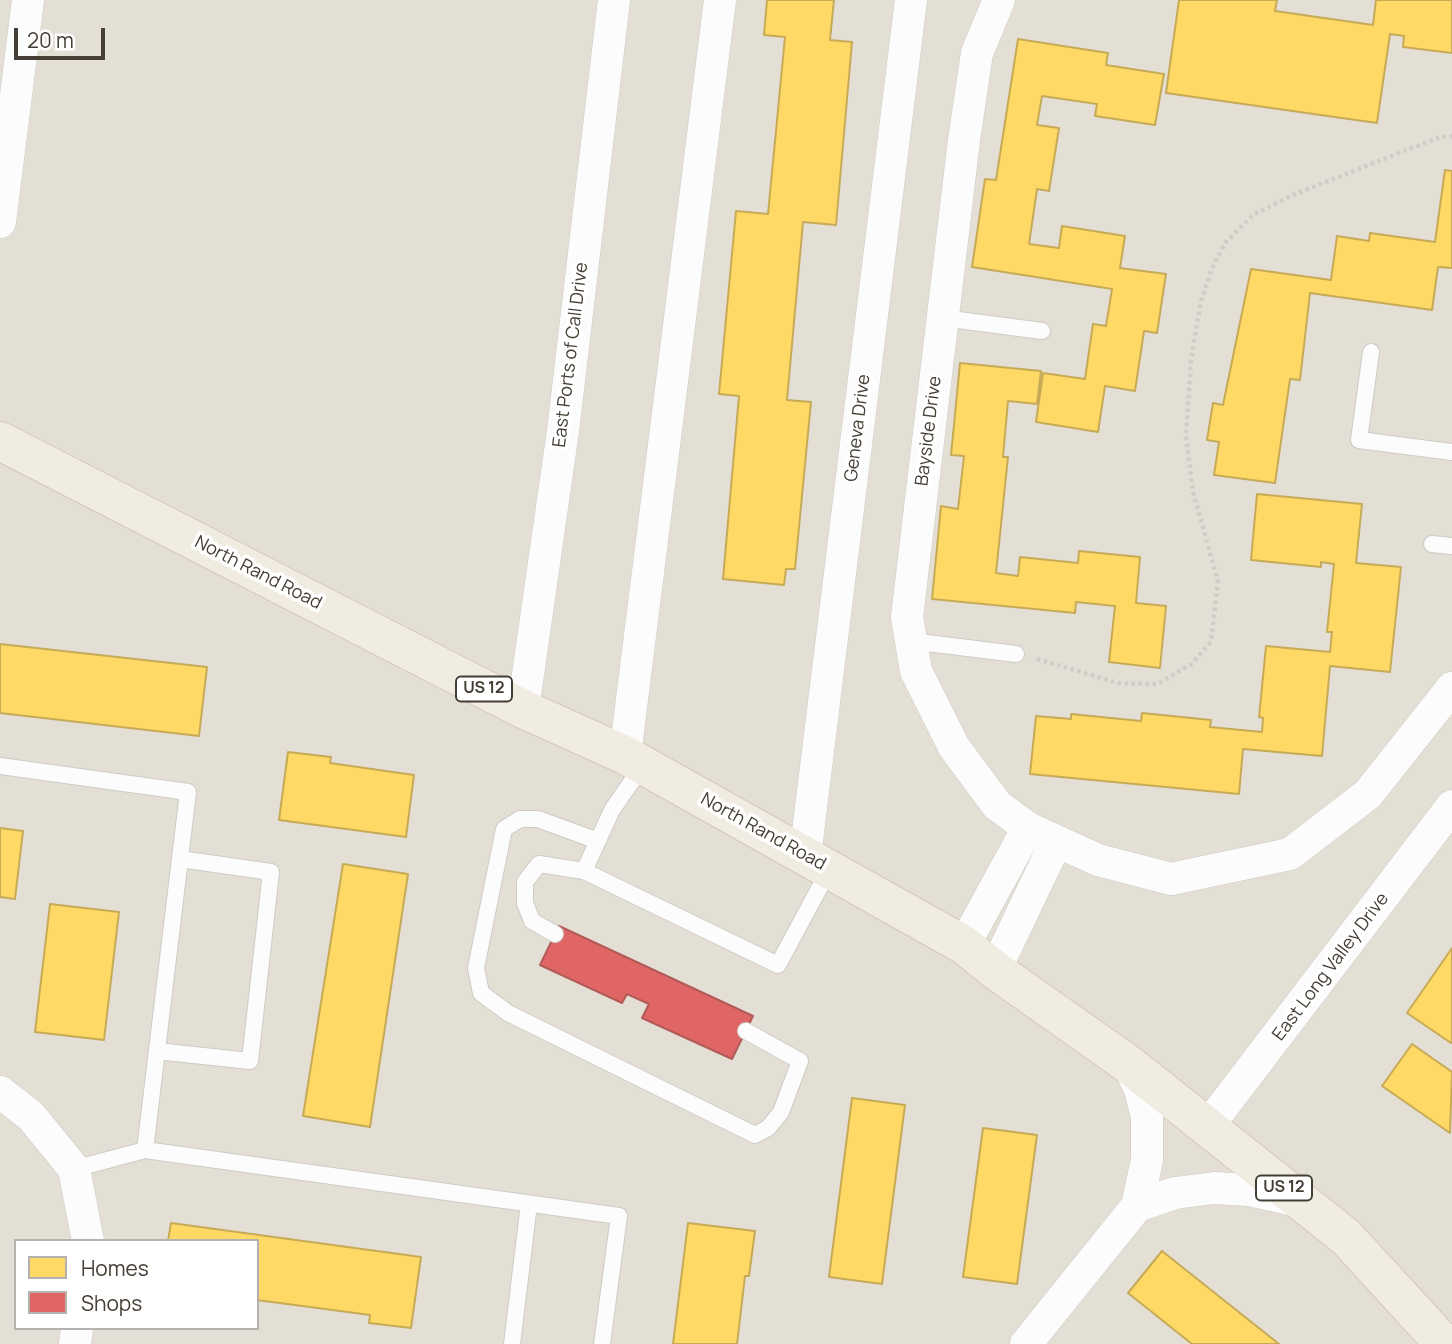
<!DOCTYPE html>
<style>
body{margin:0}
#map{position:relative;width:1452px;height:1344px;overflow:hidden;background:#f0ede8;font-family:Manrope,sans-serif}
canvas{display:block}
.legend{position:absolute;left:14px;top:1239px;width:245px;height:91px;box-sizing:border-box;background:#fff;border:2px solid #b5b2ae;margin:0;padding:9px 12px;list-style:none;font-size:21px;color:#453e34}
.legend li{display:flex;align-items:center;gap:14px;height:35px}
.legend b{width:35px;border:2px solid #b5b2ae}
.scale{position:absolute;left:14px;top:28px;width:91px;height:32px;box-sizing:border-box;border:4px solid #453e34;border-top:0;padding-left:9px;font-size:21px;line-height:24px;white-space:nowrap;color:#453e34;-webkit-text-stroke:5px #fff;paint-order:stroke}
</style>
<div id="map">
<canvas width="1452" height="1344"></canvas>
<ul class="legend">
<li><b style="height:19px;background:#ffd966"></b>Homes</li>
<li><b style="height:19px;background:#e06666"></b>Shops</li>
</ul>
<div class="scale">20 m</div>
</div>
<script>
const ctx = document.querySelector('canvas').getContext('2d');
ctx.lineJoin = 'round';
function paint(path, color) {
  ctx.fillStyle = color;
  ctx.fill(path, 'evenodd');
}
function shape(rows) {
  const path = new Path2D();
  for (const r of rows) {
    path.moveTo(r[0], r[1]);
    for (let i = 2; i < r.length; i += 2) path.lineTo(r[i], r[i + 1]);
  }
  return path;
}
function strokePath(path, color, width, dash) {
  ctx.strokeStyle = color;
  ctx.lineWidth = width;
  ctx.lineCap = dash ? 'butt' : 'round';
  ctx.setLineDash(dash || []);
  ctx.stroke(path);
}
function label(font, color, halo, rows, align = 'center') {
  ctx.font = font + ' Manrope,sans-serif';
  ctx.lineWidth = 7;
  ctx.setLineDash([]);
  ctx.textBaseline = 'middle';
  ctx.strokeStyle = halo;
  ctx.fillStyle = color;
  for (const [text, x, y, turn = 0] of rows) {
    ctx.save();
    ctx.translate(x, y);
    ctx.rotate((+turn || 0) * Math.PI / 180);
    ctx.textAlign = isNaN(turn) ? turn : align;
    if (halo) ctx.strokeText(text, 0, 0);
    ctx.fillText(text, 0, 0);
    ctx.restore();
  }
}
paint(shape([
 [0,0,1452,0,1452,1344,0,1344],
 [16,1241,257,1241,257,1328,16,1328]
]), '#e4dfd5');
const homes = shape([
 [767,0,834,0,830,40,852,42,836,225,803,222,787,400,811,402,795,569,786,569,784,585,723,579,739,396,719,394,736,211,768,214,785,37,764,35,767,0],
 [1179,0,1277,0,1275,11,1373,25,1376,0,1452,0,1452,53,1403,47,1404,36,1390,34,1377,123,1166,93,1179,0],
 [1018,39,1108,53,1106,65,1164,74,1155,125,1095,116,1097,104,1042,96,1037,125,1059,128,1049,191,1037,189,1029,244,1059,248,1062,226,1125,236,1120,268,1166,274,1157,333,1144,331,1135,391,1105,386,1098,432,1036,422,1043,373,1085,379,1093,324,1106,326,1112,289,972,267,985,179,996,180,1018,39],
 [1445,170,1452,171,1452,268,1438,267,1432,310,1310,293,1300,380,1290,379,1275,483,1214,475,1219,442,1207,440,1213,403,1223,405,1251,269,1331,280,1337,236,1369,241,1370,233,1435,242,1445,170],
 [960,363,1041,371,1037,404,1008,401,1003,457,1008,457,996,573,1018,576,1020,557,1078,563,1079,551,1140,557,1136,603,1166,606,1160,668,1109,662,1115,606,1076,602,1075,613,932,599,941,506,958,509,964,456,951,455,960,363],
 [1257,494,1362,504,1356,563,1401,567,1390,672,1330,666,1322,756,1243,749,1239,794,1030,774,1036,716,1071,719,1071,714,1141,721,1142,713,1211,720,1210,727,1262,732,1263,718,1259,717,1266,646,1330,652,1332,632,1327,632,1334,564,1321,562,1321,567,1251,560,1257,494],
 [0,644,207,667,199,736,0,713,0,644],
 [288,752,331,757,330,763,414,775,406,837,279,820,288,752],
 [0,828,23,831,15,899,0,897,0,828],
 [343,864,408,874,370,1127,303,1116,343,864],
 [50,904,119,912,104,1040,35,1032,50,904],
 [1452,948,1452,1041,1451,1043,1407,1013,1452,948],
 [1412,1044,1452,1072,1450,1133,1382,1086,1412,1044],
 [852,1098,905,1105,882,1284,829,1277,852,1098],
 [983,1128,1037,1135,1017,1284,963,1277,983,1128],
 [171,1223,421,1257,411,1328,369,1323,370,1315,257,1300,257,1241,168,1241,171,1223],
 [688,1223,755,1231,749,1276,745,1276,737,1344,673,1344,688,1223],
 [1162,1251,1279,1344,1192,1344,1128,1293,1162,1251]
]);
paint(homes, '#ffd966');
strokePath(homes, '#c7aa57', 2);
const shops = shape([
 [559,926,753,1016,732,1059,642,1018,649,1004,627,994,622,1003,540,965,559,926]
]);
paint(shops, '#e06666');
strokePath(shops, '#b25a57', 2);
const lane = shape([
 [943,318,1042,331],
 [1371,352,1359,440,1452,452],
 [1432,544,1452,546],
 [911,641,1016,654],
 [0,766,188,792,145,1150],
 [598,841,538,819,520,819,504,829,476,968,481,993,508,1013,755,1135,768,1128,781,1112,800,1061,746,1031],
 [584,871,612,810,643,765],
 [555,934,532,921,525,903,525,882,539,864,584,871,778,965,829,870],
 [157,1051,250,1061,271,872,180,859],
 [74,1169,145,1150,619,1216,602,1344],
 [512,1344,529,1204]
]);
const street = shape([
 [999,0,977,53,964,140,907,617,916,671,954,747,997,805,1028,828,1098,860,1171,879,1290,854,1368,794,1452,688],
 [0,222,28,0],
 [523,709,563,431,614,0],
 [625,755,720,0],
 [805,856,911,0],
 [964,945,1028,828],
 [995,970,1056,842],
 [0,1092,31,1116,74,1169,88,1241],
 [1208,1126,1452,806],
 [1137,1206,1175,1193,1214,1188,1249,1190,1300,1201],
 [75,1344,77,1328],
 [1026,1344,1137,1206,1147,1160,1147,1117,1140,1089,1128,1064]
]);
const primary = shape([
 [0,441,523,709,625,755,964,945,995,970,1128,1064,1346,1237,1444,1344]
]);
strokePath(lane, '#cecbc6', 18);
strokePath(street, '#cecbc6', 33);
strokePath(primary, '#d3c9b4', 40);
strokePath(shape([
 [1037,659,1118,683,1158,684,1191,664,1211,642,1218,581,1193,492,1186,436,1191,359,1201,301,1212,268,1226,242,1254,214,1295,194,1440,137,1452,136]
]), '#d0cdc9', 4.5, [3.5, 3.5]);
strokePath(lane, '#fdfcfc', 16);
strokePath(street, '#fdfcfc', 32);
strokePath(primary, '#f1ece2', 38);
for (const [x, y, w] of [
 [484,689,56],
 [1284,1188,56]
]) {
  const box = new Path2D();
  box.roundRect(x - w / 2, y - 12.5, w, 25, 5);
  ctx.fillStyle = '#fff';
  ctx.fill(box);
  strokePath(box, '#453e34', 2);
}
label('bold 16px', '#453e34', null, [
 ["US 12",484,689],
 ["US 12",1284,1188]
]);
label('18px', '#453e34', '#fff', [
 ["East Ports of Call Drive",571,355,-83],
 ["Geneva Drive",858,428,-83],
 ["Bayside Drive",929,431,-83],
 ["North Rand Road",258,573,27],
 ["North Rand Road",763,832,29],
 ["East Long Valley Drive",1331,967,-53]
]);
</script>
